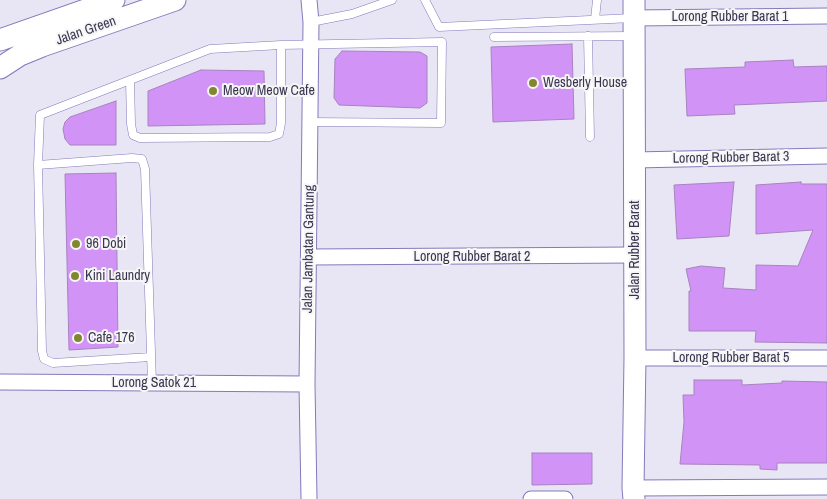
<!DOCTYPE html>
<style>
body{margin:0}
canvas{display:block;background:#e8e6f5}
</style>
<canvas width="827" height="499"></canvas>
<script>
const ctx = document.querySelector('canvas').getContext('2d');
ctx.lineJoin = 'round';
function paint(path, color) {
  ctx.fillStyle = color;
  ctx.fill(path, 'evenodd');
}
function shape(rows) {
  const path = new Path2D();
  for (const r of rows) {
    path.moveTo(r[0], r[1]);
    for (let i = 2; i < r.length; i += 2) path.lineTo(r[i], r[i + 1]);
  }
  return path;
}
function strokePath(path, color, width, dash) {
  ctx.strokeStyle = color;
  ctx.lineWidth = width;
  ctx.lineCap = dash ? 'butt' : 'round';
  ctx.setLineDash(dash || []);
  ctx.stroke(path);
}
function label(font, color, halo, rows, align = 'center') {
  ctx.font = font + ' "Archivo Narrow",sans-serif';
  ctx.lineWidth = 4;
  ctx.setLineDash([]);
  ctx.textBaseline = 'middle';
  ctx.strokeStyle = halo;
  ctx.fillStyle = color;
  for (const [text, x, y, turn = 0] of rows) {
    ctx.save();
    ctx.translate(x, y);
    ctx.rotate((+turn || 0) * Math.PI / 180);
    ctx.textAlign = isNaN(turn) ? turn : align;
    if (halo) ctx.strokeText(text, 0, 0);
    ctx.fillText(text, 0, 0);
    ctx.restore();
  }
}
const building = shape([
 [572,44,574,119,493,122,491,47,572,44],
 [342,51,420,52,427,56,427,103,420,108,339,105,334,98,335,59,342,51],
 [793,60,794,67,827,66,827,101,734,105,735,114,687,116,685,69,745,67,745,62,793,60],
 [201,70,264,71,265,124,148,126,148,91,201,70],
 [116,101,116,145,70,145,65,139,63,129,65,122,70,117,116,101],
 [116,173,118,347,69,350,65,174,116,173],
 [734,182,729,236,677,239,674,185,734,182],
 [801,182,801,184,827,184,827,343,755,342,756,331,689,331,689,291,691,291,686,269,701,266,725,268,723,288,756,290,756,265,798,266,813,230,756,234,756,185,801,182],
 [694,380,742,380,742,385,782,383,782,381,827,382,827,463,777,463,777,470,760,469,760,465,680,464,684,422,683,395,694,395,694,380],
 [532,453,592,453,592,484,532,485,532,453]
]);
paint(building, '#d194f6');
strokePath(building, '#a882c0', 1);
const service = shape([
 [425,0,439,27,633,18],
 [595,19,597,0],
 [311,22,352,14,392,0],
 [588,36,590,137],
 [494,37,633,36],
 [130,80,131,124,133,135,140,138,270,137,279,134,281,123,281,45],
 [38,165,40,115,210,49,281,45,442,42,441,123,310,122],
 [151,357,53,363,44,359,42,351,38,165,132,158,142,159,145,169,152,383]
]);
const minor = shape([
 [309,0,311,22,307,384,309,499],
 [633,18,827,16],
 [634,160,827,156],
 [309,257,635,255],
 [635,358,827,358],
 [0,382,307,384],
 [633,488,827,487],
 [531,499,565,499]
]);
const secondary = shape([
 [634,0,635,358,633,488,634,499],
 [0,40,114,0],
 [0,68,20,55,42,46,175,0]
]);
strokePath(service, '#8579ba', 9);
strokePath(minor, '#8579ba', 17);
strokePath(secondary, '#8579ba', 23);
strokePath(service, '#fff', 8);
strokePath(minor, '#fff', 15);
strokePath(secondary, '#fff', 21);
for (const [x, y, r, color] of [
 [533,83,5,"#828630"],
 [213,91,5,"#828630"],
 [76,244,5,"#828630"],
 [75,276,5,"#828630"],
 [78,338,5,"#828630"]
]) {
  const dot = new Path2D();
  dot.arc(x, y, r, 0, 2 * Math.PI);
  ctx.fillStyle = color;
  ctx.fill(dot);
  strokePath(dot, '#f6f6f6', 2);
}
label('14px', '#3a3551', '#f6f6f6', [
 ["Lorong Rubber Barat 1",730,17],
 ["Jalan Green",86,31,-19],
 ["Lorong Rubber Barat 3",731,158,-1],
 ["Jalan Jambatan Gantung",309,249,-89],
 ["Jalan Rubber Barat",635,250,-90],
 ["Lorong Rubber Barat 2",472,257],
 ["Lorong Rubber Barat 5",731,358],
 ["Lorong Satok 21",154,383]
]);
label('14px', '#3a3551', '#f6f6f6', [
 ["Wesberly House",543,83],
 ["Meow Meow Cafe",223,91],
 ["96 Dobi",86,244],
 ["Kini Laundry",85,276],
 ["Cafe 176",88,338]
], 'left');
</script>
